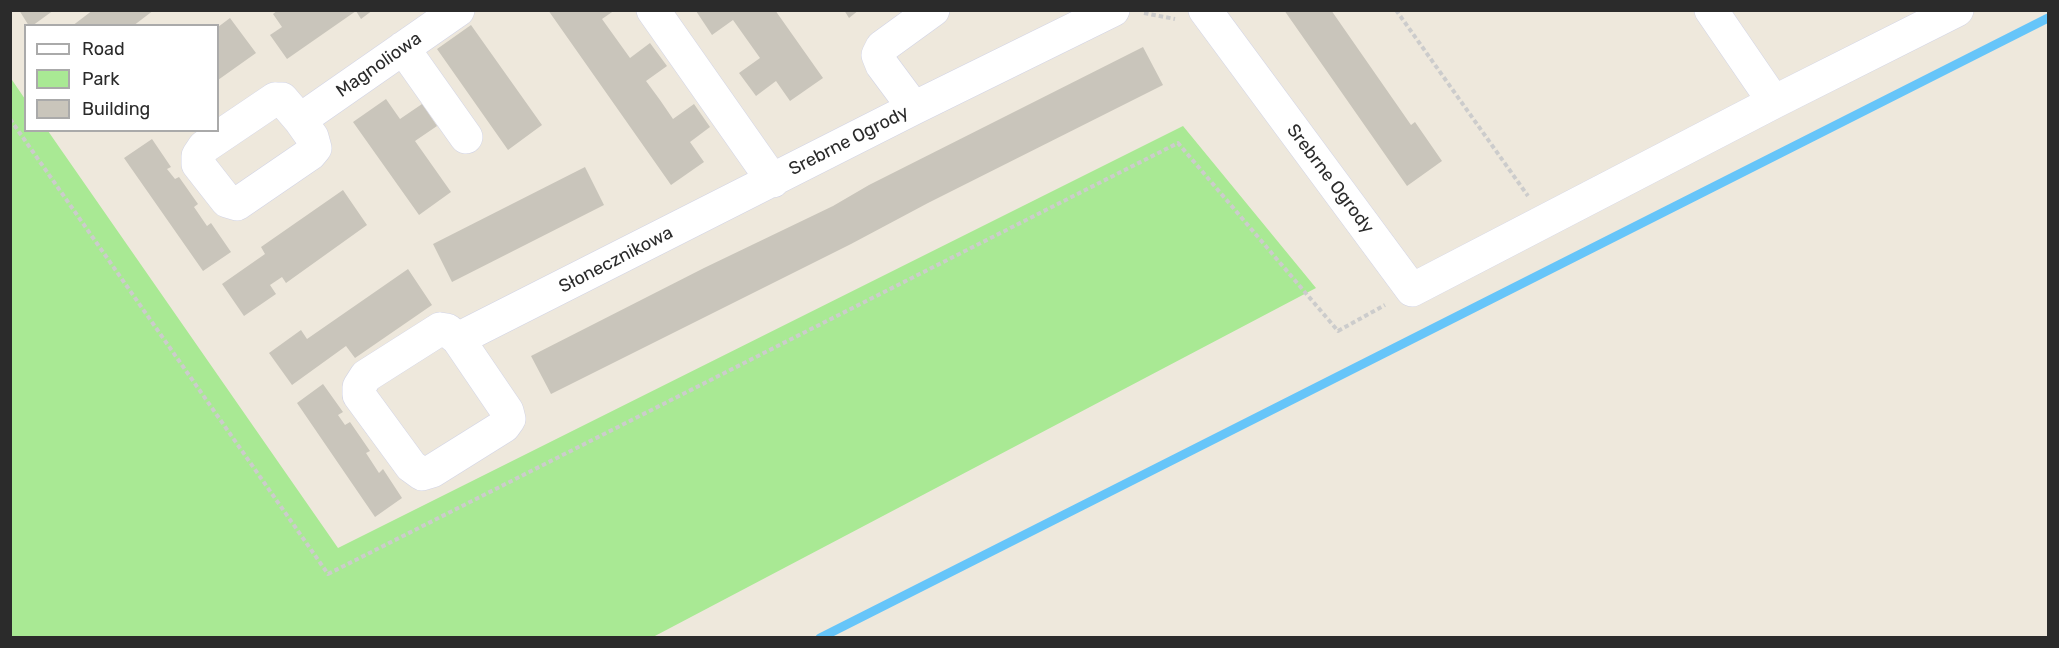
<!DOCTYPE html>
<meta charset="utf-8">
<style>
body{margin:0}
#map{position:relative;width:2059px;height:648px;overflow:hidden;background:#eee8dc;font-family:Rubik,sans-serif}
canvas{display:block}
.frame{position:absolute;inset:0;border:12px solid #2b2b2b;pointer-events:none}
.legend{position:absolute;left:24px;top:24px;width:195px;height:108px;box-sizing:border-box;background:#fff;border:2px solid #aaa;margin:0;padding:8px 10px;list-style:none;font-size:18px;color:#2b2b2b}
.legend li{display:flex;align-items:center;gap:12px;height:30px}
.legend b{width:30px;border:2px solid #aaa}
</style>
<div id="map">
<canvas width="2059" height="648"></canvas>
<div class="frame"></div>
<ul class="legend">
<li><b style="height:8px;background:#fff"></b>Road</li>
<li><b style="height:16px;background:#a9e994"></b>Park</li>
<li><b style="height:16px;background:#c9c5bb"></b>Building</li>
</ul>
</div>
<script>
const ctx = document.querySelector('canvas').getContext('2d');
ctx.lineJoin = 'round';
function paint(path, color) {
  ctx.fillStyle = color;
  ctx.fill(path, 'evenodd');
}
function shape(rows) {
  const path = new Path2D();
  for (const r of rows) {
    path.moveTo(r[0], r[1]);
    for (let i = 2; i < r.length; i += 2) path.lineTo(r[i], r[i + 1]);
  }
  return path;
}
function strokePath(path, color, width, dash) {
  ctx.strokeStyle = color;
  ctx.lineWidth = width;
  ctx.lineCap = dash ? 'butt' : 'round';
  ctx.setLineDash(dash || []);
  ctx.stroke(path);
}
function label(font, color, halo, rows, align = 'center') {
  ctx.font = font + ' Rubik,sans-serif';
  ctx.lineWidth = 5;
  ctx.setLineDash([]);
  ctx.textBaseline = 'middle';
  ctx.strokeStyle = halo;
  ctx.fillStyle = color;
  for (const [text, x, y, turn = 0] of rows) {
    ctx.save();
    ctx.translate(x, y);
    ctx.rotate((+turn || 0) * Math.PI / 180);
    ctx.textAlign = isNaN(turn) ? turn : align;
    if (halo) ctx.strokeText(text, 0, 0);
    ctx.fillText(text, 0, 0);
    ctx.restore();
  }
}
paint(shape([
 [10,77,25,99,26,130,48,131,338,548,1183,126,1316,288,653,637,11,637]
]), '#a9e994');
strokePath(shape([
 [820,638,2048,18]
]), '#66c5f9', 9);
paint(shape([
 [19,10,54,10,32,26,29,26],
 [93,10,154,10,133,26,72,26],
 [278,10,373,10,361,19,356,11,287,59,270,35,282,27,273,14],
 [548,10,615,10,602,19,630,58,650,43,667,66,646,81,660,100,673,119,694,104,710,127,690,142,704,162,671,185],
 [697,10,775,10,823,78,790,101,776,81,756,96,739,73,760,58,733,20,712,35,696,11],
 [844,10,859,10,849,18],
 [1284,10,1331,10,1411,125,1415,122,1442,161,1407,186],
 [230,18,256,53,218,80,218,27],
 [471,25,542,125,508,150,437,49],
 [1143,47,1163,85,928,203,851,244,551,394,531,356,704,268,833,206,869,185],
 [386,99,400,119,422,104,437,126,415,141,451,192,419,215,353,122],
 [152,139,171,167,167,169,175,179,179,177,198,204,194,207,207,226,211,223,231,252,203,271,124,158],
 [585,167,604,205,452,282,433,244],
 [343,190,367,225,286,283,282,277,270,285,276,294,244,316,222,284,265,254,261,247],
 [408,269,432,305,355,358,346,346,292,385,269,353,301,330,307,339],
 [323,384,343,412,338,415,345,425,350,422,370,451,366,453,379,473,383,469,402,498,375,517,297,403]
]), '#c9c5bb');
const minor = shape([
 [653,10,773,181],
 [1205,10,1412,290,1774,102,1957,10],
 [1711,10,1774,102],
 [403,48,466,137],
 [275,99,282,99,300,120,312,137,315,148,310,154,237,204,227,201,198,164,198,156,204,147,275,99],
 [914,108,882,65,878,55,882,47,933,10],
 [300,120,458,10],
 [440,329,447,330,458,339,507,411,509,419,504,426,432,471,422,474,411,466,359,395,359,387,366,376,440,329],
 [458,339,914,108,1113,10]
]);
strokePath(minor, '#d1d3e5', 34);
strokePath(shape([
 [1396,10,1528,196],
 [1144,13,1175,19],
 [10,119,328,574,1178,143,1338,331,1385,305]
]), '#ccc', 4, [4.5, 3]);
strokePath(minor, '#fff', 33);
label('18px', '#2b2b2b', '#fff', [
 ["Magnoliowa",379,65,-35],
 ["Srebrne Ogrody",849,141,-27],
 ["Srebrne Ogrody",1330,179,53],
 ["Słonecznikowa",616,260,-27]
]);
</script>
